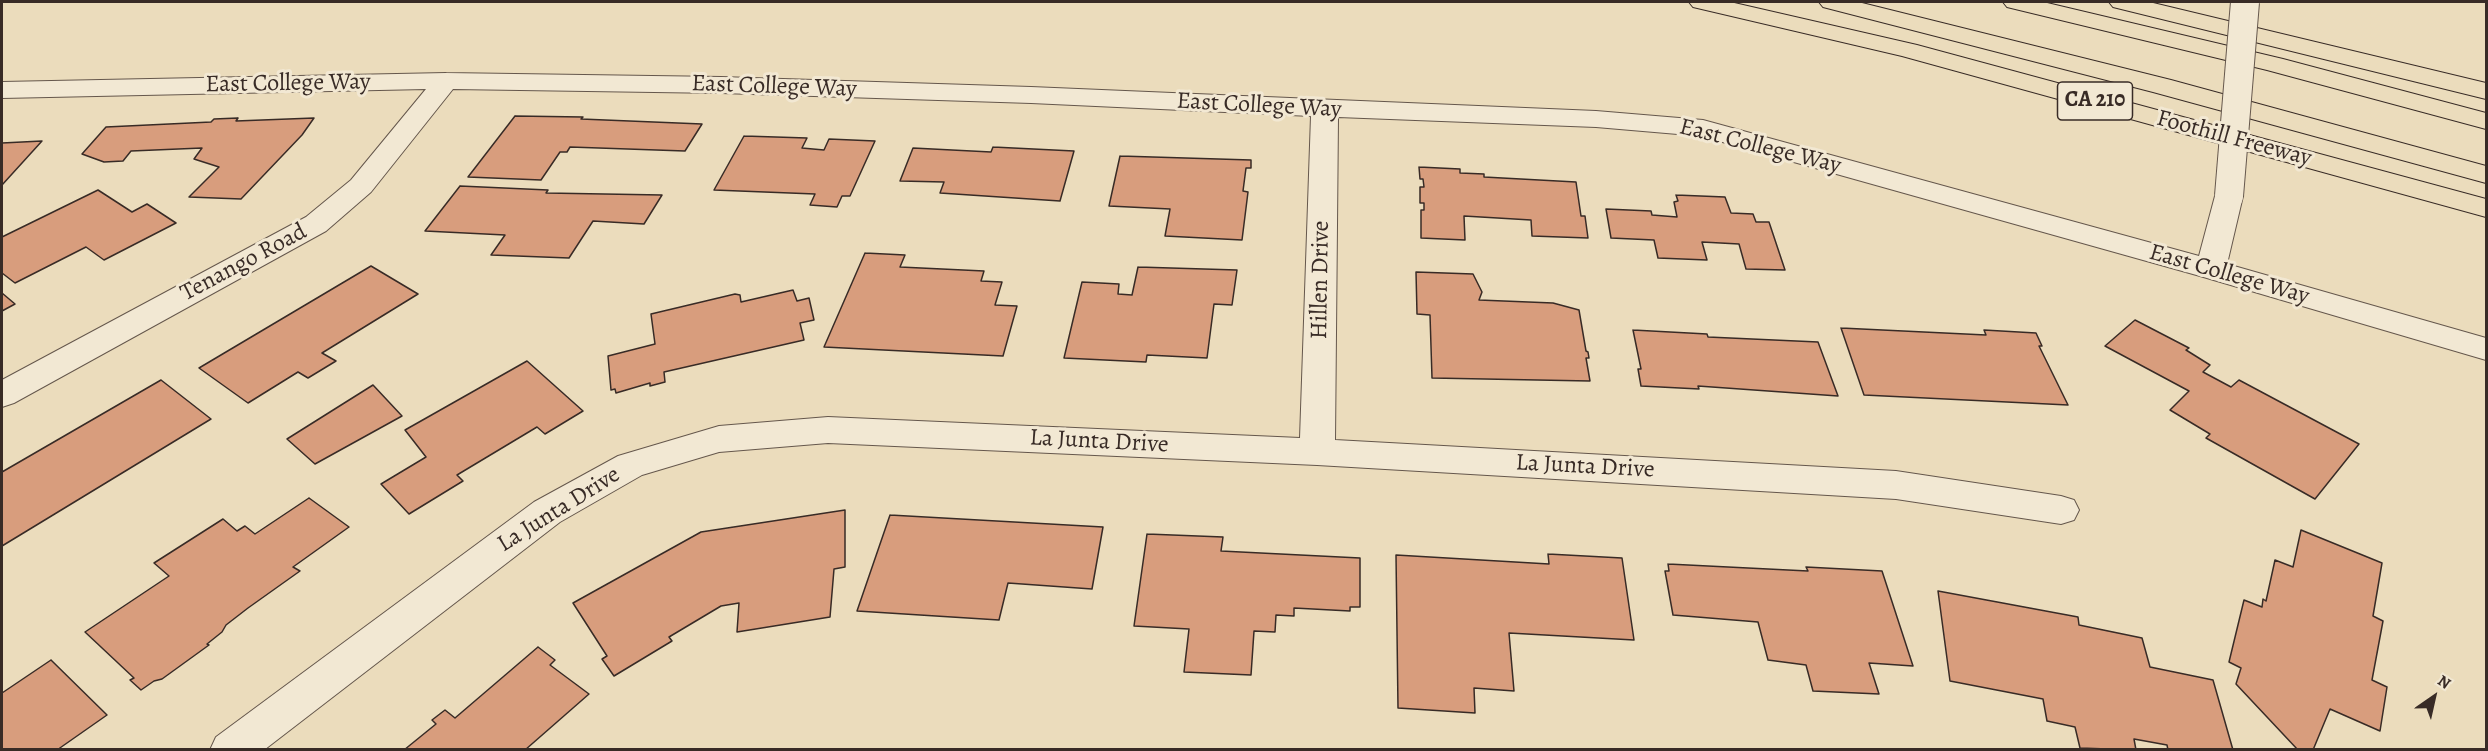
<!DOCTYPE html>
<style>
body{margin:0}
#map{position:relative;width:2488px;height:751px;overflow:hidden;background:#ebdcbc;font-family:Alegreya,serif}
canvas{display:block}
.frame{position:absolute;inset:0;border:3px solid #382b26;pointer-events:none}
.north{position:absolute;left:2404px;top:667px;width:60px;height:60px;-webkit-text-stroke:4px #f2e8d3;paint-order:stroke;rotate:34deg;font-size:16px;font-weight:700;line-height:24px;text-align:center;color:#382b26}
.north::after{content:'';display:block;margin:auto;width:21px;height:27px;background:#382b26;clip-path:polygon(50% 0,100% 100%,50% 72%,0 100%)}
</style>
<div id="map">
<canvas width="2488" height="751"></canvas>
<div class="frame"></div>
<div class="north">N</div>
</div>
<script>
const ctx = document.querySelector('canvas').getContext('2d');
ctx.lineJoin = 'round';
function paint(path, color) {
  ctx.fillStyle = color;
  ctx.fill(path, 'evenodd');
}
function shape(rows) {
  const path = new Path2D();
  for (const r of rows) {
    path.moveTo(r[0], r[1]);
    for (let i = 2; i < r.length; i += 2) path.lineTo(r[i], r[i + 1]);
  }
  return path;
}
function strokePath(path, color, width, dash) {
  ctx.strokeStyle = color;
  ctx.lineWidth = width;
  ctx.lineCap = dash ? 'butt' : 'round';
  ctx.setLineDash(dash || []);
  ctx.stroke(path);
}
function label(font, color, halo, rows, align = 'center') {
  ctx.font = font + ' Alegreya,serif';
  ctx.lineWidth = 6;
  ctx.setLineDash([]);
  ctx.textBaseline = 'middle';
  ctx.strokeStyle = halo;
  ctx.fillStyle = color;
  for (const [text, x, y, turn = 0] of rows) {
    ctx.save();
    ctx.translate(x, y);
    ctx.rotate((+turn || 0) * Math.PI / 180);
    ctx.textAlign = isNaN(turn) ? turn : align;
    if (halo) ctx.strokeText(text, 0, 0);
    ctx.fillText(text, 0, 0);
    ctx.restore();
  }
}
const building = shape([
 [515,116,583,117,581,119,702,124,685,151,570,147,567,152,560,152,541,180,468,177,515,116],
 [238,118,236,121,314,118,302,135,241,199,189,197,219,167,194,159,202,148,131,151,123,161,104,162,82,154,106,127,211,122,214,119,238,118],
 [744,136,807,138,802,148,824,150,829,139,875,141,850,196,842,196,837,207,810,205,815,194,714,190,744,136],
 [42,141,2,185,2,143,42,141],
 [993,147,1074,151,1060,201,940,193,944,182,900,181,913,148,991,152,993,147],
 [1120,156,1251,160,1251,168,1246,168,1243,191,1248,192,1242,240,1165,236,1170,209,1109,206,1120,156],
 [1419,167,1460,169,1460,173,1484,174,1484,177,1576,182,1581,216,1585,216,1588,238,1532,236,1531,220,1464,216,1465,240,1421,238,1421,210,1424,210,1424,203,1420,203,1420,187,1424,187,1423,179,1420,179,1419,167],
 [460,186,548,190,546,193,662,195,644,224,593,221,569,258,491,255,505,235,425,231,460,186],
 [98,190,132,212,147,204,176,223,104,260,86,247,15,283,2,273,2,237,98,190],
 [1676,195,1725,197,1731,213,1753,214,1756,222,1769,222,1785,270,1746,269,1739,244,1702,242,1707,260,1658,258,1654,240,1611,238,1606,209,1651,211,1652,215,1677,217,1674,202,1678,201,1676,195],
 [865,253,905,255,900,267,984,271,981,281,1002,282,995,305,1017,306,1003,356,824,347,865,253],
 [371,266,418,294,322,353,336,361,308,378,298,372,248,403,199,368,371,266],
 [1138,267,1237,270,1232,305,1214,304,1207,358,1147,355,1146,362,1064,358,1082,282,1119,284,1118,294,1132,295,1138,267],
 [1416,272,1473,274,1482,292,1479,300,1553,303,1579,310,1586,351,1588,352,1589,358,1586,358,1590,381,1432,378,1430,315,1417,314,1416,272],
 [793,290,797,301,809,298,814,320,800,323,804,340,664,372,665,382,650,386,650,383,616,393,615,389,611,390,608,356,655,344,651,314,735,294,740,295,741,302,793,290],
 [2,293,15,304,2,311,2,293],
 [2135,320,2189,348,2186,350,2210,365,2203,372,2231,387,2239,380,2359,444,2315,499,2206,438,2210,434,2170,410,2189,391,2105,346,2135,320],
 [1841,328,1986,335,1984,330,2036,333,2042,346,2039,346,2068,405,1864,395,1841,328],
 [1633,330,1707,334,1708,337,1818,342,1838,396,1698,386,1699,389,1641,386,1638,369,1641,369,1633,330],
 [527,361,583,411,545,434,537,427,457,475,463,481,409,514,381,484,426,457,405,430,527,361],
 [161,380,211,419,2,546,2,472,161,380],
 [373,385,402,416,315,464,287,439,373,385],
 [309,498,349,527,293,567,300,571,248,608,226,625,222,632,207,644,209,645,162,679,154,681,141,690,130,680,134,678,85,632,169,576,154,563,223,519,237,531,245,526,255,534,309,498],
 [845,510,845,567,834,569,830,617,737,632,739,603,721,606,669,637,672,641,614,676,602,659,607,656,573,603,701,532,845,510],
 [890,515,1103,527,1092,589,1008,583,999,620,857,611,890,515],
 [2301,530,2382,563,2373,616,2383,621,2372,680,2387,687,2380,731,2330,709,2313,750,2298,750,2236,684,2241,668,2229,662,2244,600,2262,607,2263,599,2266,601,2275,560,2293,567,2301,530],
 [1147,534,1223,537,1221,551,1360,558,1360,607,1350,607,1350,611,1294,608,1294,616,1276,615,1275,632,1254,631,1251,675,1184,672,1189,629,1134,626,1147,534],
 [1548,554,1622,558,1634,640,1509,633,1514,691,1474,688,1475,713,1398,708,1396,555,1549,564,1548,554],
 [1668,564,1808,571,1806,567,1882,571,1913,666,1869,663,1879,694,1813,691,1806,665,1768,660,1758,622,1673,615,1665,571,1669,571,1668,564],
 [1938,591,2078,617,2079,625,2142,638,2150,667,2213,680,2233,750,2168,750,2167,745,2134,739,2136,750,2080,748,2075,727,2047,721,2043,699,1950,681,1938,591],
 [538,647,555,660,550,665,589,694,525,750,404,750,436,724,432,720,445,710,455,718,538,647],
 [51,660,107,715,57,750,2,750,2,693,51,660]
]);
paint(building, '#d89d7d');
strokePath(building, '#382b26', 1.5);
const minor = shape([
 [446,73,721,77,1031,87,1596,111,1703,120,2199,256,2215,196,2219,190,2229,187,2239,190,2243,196,2227,264,2486,338,2486,360,2200,276,1701,136,1596,127,1338,117,1335,440,1896,471,2061,496,2074,500,2079,510,2074,520,2061,524,1896,499,1317,465,828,443,719,452,642,475,560,522,264,750,210,750,216,737,534,502,618,456,719,426,828,417,1300,438,1311,116,1031,103,721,93,453,89,371,192,326,231,14,403,2,407,2,380,306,217,351,180,426,89,2,98,2,82,446,73]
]);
const highway = shape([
 [1689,2,1730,2,1917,45,2486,199,2486,217,1902,56,1693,7,1689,2],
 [1819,2,1858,2,2171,80,2486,166,2486,183,2153,92,1823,7,1819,2],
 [2003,2,2043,2,2283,59,2486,113,2486,129,2267,70,2007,7,2003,2],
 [2109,2,2149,2,2486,83,2486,99,2113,7,2109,2]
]);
strokePath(minor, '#65574c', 2);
strokePath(highway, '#382b26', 2);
paint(minor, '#f2e8d3');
paint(highway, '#ebdcbc');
const minorBridge = shape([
 [2229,196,2245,2]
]);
strokePath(minorBridge, '#65574c', 30, []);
strokePath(minorBridge, '#f2e8d3', 28);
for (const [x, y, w] of [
 [2095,101,75]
]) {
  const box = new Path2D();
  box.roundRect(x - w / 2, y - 19, w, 38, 4.5);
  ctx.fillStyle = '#f2e8d3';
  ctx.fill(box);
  strokePath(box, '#382b26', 1.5);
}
label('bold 22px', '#382b26', null, [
 ["CA 210",2095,101]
]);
label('24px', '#382b26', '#f2e8d3', [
 ["East College Way",288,84,-1],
 ["East College Way",774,87,2],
 ["East College Way",1259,106,3],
 ["Foothill Freeway",2234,139,15],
 ["East College Way",1760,147,14],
 ["Tenango Road",244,263,-28],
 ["East College Way",2229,275,16],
 ["Hillen Drive",1321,280,-89],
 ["La Junta Drive",1099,442,3],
 ["La Junta Drive",1585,467,3],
 ["La Junta Drive",559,510,-32]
]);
</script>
